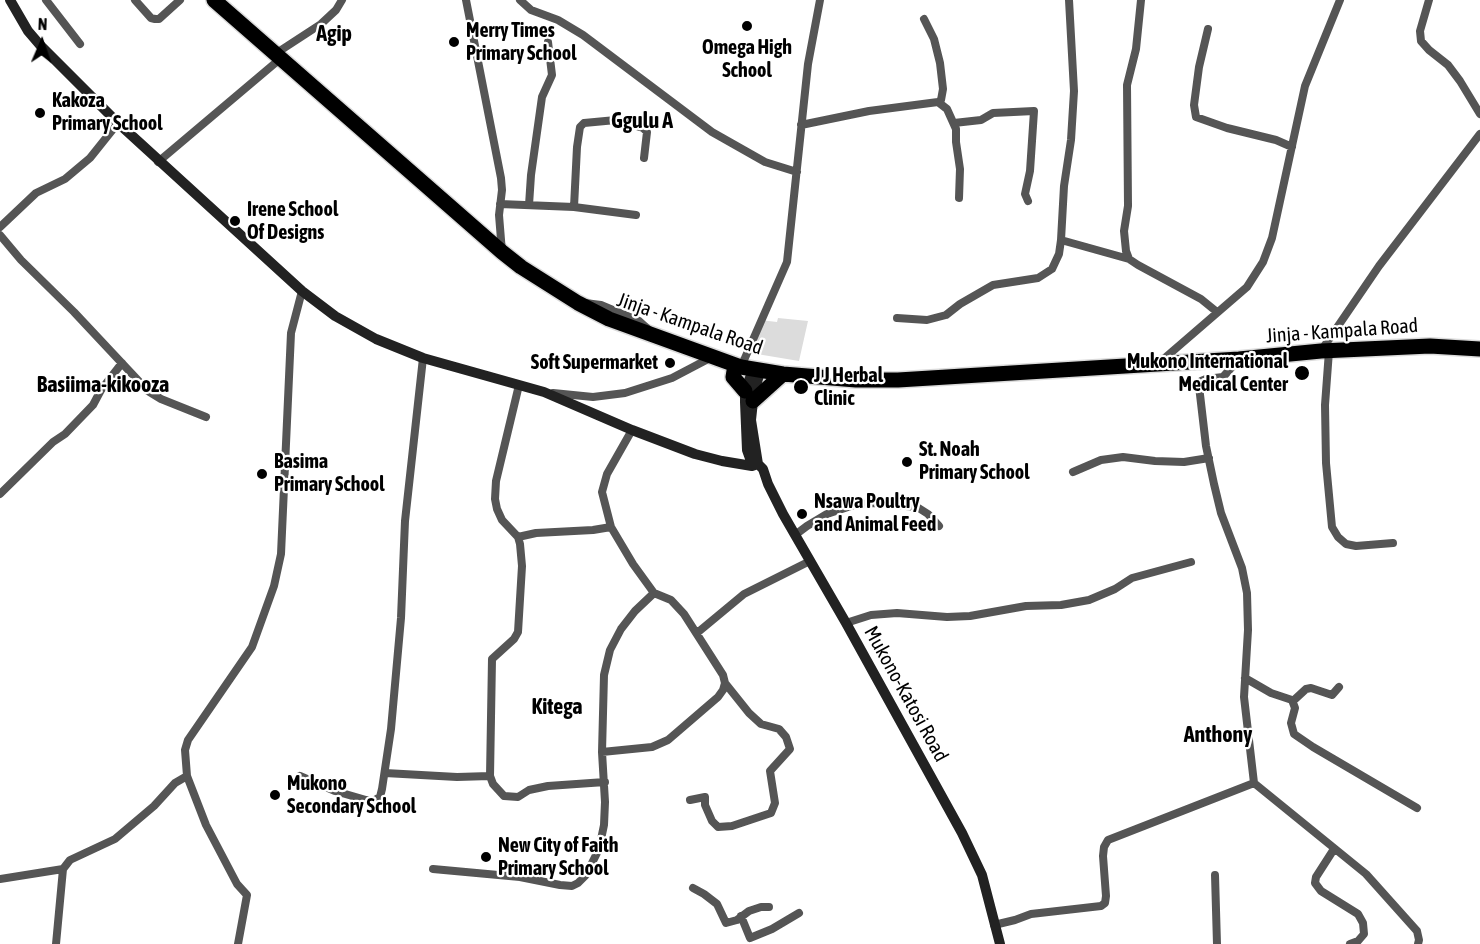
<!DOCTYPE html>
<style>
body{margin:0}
#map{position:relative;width:1480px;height:944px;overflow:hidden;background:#fff;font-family:"Asap Condensed",sans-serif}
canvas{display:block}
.north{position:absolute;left:12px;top:12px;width:60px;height:60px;-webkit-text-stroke:4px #fff;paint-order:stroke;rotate:2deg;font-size:16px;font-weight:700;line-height:24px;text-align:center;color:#000}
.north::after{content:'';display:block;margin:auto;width:21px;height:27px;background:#000;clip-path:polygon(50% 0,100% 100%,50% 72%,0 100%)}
</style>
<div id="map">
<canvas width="1480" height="944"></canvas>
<div class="north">N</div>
</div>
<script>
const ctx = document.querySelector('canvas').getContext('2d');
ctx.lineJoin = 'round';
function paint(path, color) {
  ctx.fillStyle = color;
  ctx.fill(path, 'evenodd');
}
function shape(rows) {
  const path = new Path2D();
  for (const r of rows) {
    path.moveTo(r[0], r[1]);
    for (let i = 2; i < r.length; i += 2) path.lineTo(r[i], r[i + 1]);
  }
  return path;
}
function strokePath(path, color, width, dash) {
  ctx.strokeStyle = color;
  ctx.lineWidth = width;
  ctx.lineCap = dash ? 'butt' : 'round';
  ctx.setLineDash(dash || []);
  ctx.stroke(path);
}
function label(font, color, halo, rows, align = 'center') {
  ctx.font = font + ' "Asap Condensed",sans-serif';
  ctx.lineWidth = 4.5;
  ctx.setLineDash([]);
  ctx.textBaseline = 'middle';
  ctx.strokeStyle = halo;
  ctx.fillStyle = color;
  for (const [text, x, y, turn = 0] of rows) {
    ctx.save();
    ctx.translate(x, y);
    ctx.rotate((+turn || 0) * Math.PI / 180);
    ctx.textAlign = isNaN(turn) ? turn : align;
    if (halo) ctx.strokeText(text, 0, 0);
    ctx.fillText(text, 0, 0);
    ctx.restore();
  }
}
paint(shape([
 [778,318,808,321,799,361,757,354,748,350,747,343,760,320,777,322]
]), '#dcdcdc');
const highway = shape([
 [214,0,502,252,521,267,578,303,609,319,741,367,783,374,856,380,898,380,1239,359,1321,351,1430,346,1480,349],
 [735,365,733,377,745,391],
 [753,401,783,374]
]);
strokePath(highway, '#dbdbdb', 18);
strokePath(shape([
 [46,0,80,44],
 [135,0,151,18,155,19,159,19,180,0],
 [466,0,501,178,502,190,499,215,502,252],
 [520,0,531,10,558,20,583,35,712,132,765,162,797,172],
 [1141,0,1136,49,1127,85,1128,206,1124,231,1126,251,1129,259,1138,265,1201,299,1217,312],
 [1429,0,1420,31,1421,41,1429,50,1448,65,1460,81,1480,114],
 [1208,29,1199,67,1194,105,1196,117,1227,128,1276,140,1292,147],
 [275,54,321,24,336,10,342,0],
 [938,102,947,109,956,129,956,142,960,169,959,198],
 [954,123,981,120,993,113,1034,111,1030,171,1025,194,1028,201],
 [801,125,869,111,938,102,941,100,943,89,940,63,934,39,924,19],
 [158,162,280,59],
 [500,204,574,207,577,147,580,127,584,123,616,120,643,128,647,132,644,158],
 [529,205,531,175,542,97,552,75,548,42],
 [574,207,636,215],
 [0,227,36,193,65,179,90,158,118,123],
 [0,235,21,260,74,312,148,391,161,399,206,417],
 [1061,240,1129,259],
 [585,303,601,305,639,321,649,330],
 [897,318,927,320,946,315,960,304,993,285,1038,278,1052,269,1059,254,1061,240,1064,186,1071,140,1074,91,1069,0],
 [1321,351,1379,266,1480,134],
 [1329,351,1325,405,1326,463,1332,527,1338,537,1346,544,1356,546,1393,543],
 [1239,359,1223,377,1206,379,1201,381,1199,386,1206,446,1214,484,1221,513,1242,568,1247,593,1248,630,1244,697,1254,783,1366,874,1417,931,1419,940,1418,944],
 [1159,363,1247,287,1263,262,1272,238,1305,86,1340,0],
 [741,367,787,262,808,64,820,0],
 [519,385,496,481,495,499,497,509,502,520,518,537,520,544,522,566,518,632,514,639,492,659,490,776,493,784,504,796,518,797,529,790,548,786,605,782],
 [553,393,593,397,625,393,672,378,712,357],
 [1073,472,1101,460,1123,457,1155,461,1184,462,1209,458],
 [0,494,53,442,65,434,93,405,101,390,122,363],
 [795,535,807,526,827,514,854,505,873,503,917,507,928,514,939,526],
 [518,537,536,533,593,530,611,527],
 [846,623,871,615,897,613,947,617,970,616,1026,606,1061,605,1089,600,1115,589,1132,578,1191,562],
 [697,633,744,594,810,561],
 [1245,678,1271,693,1292,700,1295,708,1291,723,1294,734,1313,747,1417,808],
 [1293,701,1306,689,1311,688,1332,695,1339,687],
 [602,752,652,747,668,740,718,697,723,690,725,683,723,675,684,614,671,600,654,593],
 [385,773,457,777,490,776],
 [300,776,335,791,366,800,375,800,380,797,382,789,391,729,401,618,405,521,423,358],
 [690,800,705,797,705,805,712,821,718,827,732,826,771,813,775,803,770,771,790,749,786,737,779,729,761,724,749,713,725,683],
 [1334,849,1316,877,1315,883,1321,891,1358,914,1363,923,1364,934,1358,941,1350,944],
 [433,869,520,877,560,885,572,886,578,883,586,875,599,849,604,825,605,802,602,752,604,675,610,650,621,629,635,611,654,593,633,564,611,527,602,492,607,474,632,430],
 [1215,875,1217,944],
 [0,879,63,869,70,860,115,839,154,806,175,783,187,776],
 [693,888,704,894,717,904,726,923,737,920,749,911,761,907,769,907],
 [741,916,750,938,772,929,799,913],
 [994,925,1015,920,1031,914,1101,906,1105,903,1106,896,1103,856,1104,847,1108,840,1254,783],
 [56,944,63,869],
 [238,944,247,895,237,884,206,825,187,776,185,750,188,740,252,647,274,586,281,554,291,333,302,291]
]), '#555', 8);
strokePath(shape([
 [10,0,28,31,40,45,118,123,302,291,335,316,376,339,423,358,544,392,632,430,695,454,722,461,752,466,758,464],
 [760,372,754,392,751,420,758,464,763,469,768,484,783,514,846,623,962,833,982,875,1000,944],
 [752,464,747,450,745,402,745,391,753,370]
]), '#222', 10);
strokePath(highway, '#000', 15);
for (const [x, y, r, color] of [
 [747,26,6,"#000"],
 [454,42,6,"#000"],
 [40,113,6,"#000"],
 [235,221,6,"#000"],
 [670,363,6,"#000"],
 [1302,373,8,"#000"],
 [801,387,8,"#000"],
 [907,462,6,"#000"],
 [262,474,6,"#000"],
 [802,514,6,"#000"],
 [275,795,6,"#000"],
 [486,857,6,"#000"]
]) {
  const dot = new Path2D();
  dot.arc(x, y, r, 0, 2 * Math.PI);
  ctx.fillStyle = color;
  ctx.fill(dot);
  strokePath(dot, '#fff', 2);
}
label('bold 20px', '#000', '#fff', [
 ["Merry Times",466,31],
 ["Primary School",466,54],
 ["Omega High",747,48,"center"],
 ["School",747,71,"center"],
 ["Kakoza",52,101],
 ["Primary School",52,124],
 ["Irene School",247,210],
 ["Of Designs",247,233],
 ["Mukono International",1288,362,"right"],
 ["Medical Center",1288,385,"right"],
 ["Soft Supermarket",658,363,"right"],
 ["J J Herbal",814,376],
 ["Clinic",814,399],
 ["St. Noah",919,450],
 ["Primary School",919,473],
 ["Basima",274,462],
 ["Primary School",274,485],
 ["Nsawa Poultry",814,502],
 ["and Animal Feed",814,525],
 ["Mukono",287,784],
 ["Secondary School",287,807],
 ["New City of Faith",498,846],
 ["Primary School",498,869]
], 'left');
label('20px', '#000', '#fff', [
 ["Jinja - Kampala Road",690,324,19],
 ["Jinja - Kampala Road",1342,331,-4],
 ["Mukono-Katosi Road",906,694,61]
]);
label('bold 22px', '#000', '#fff', [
 ["Agip",334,34],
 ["Ggulu A",642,121],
 ["Basiima-kikooza",103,385],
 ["Kitega",557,707],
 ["Anthony",1218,735]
]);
</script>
